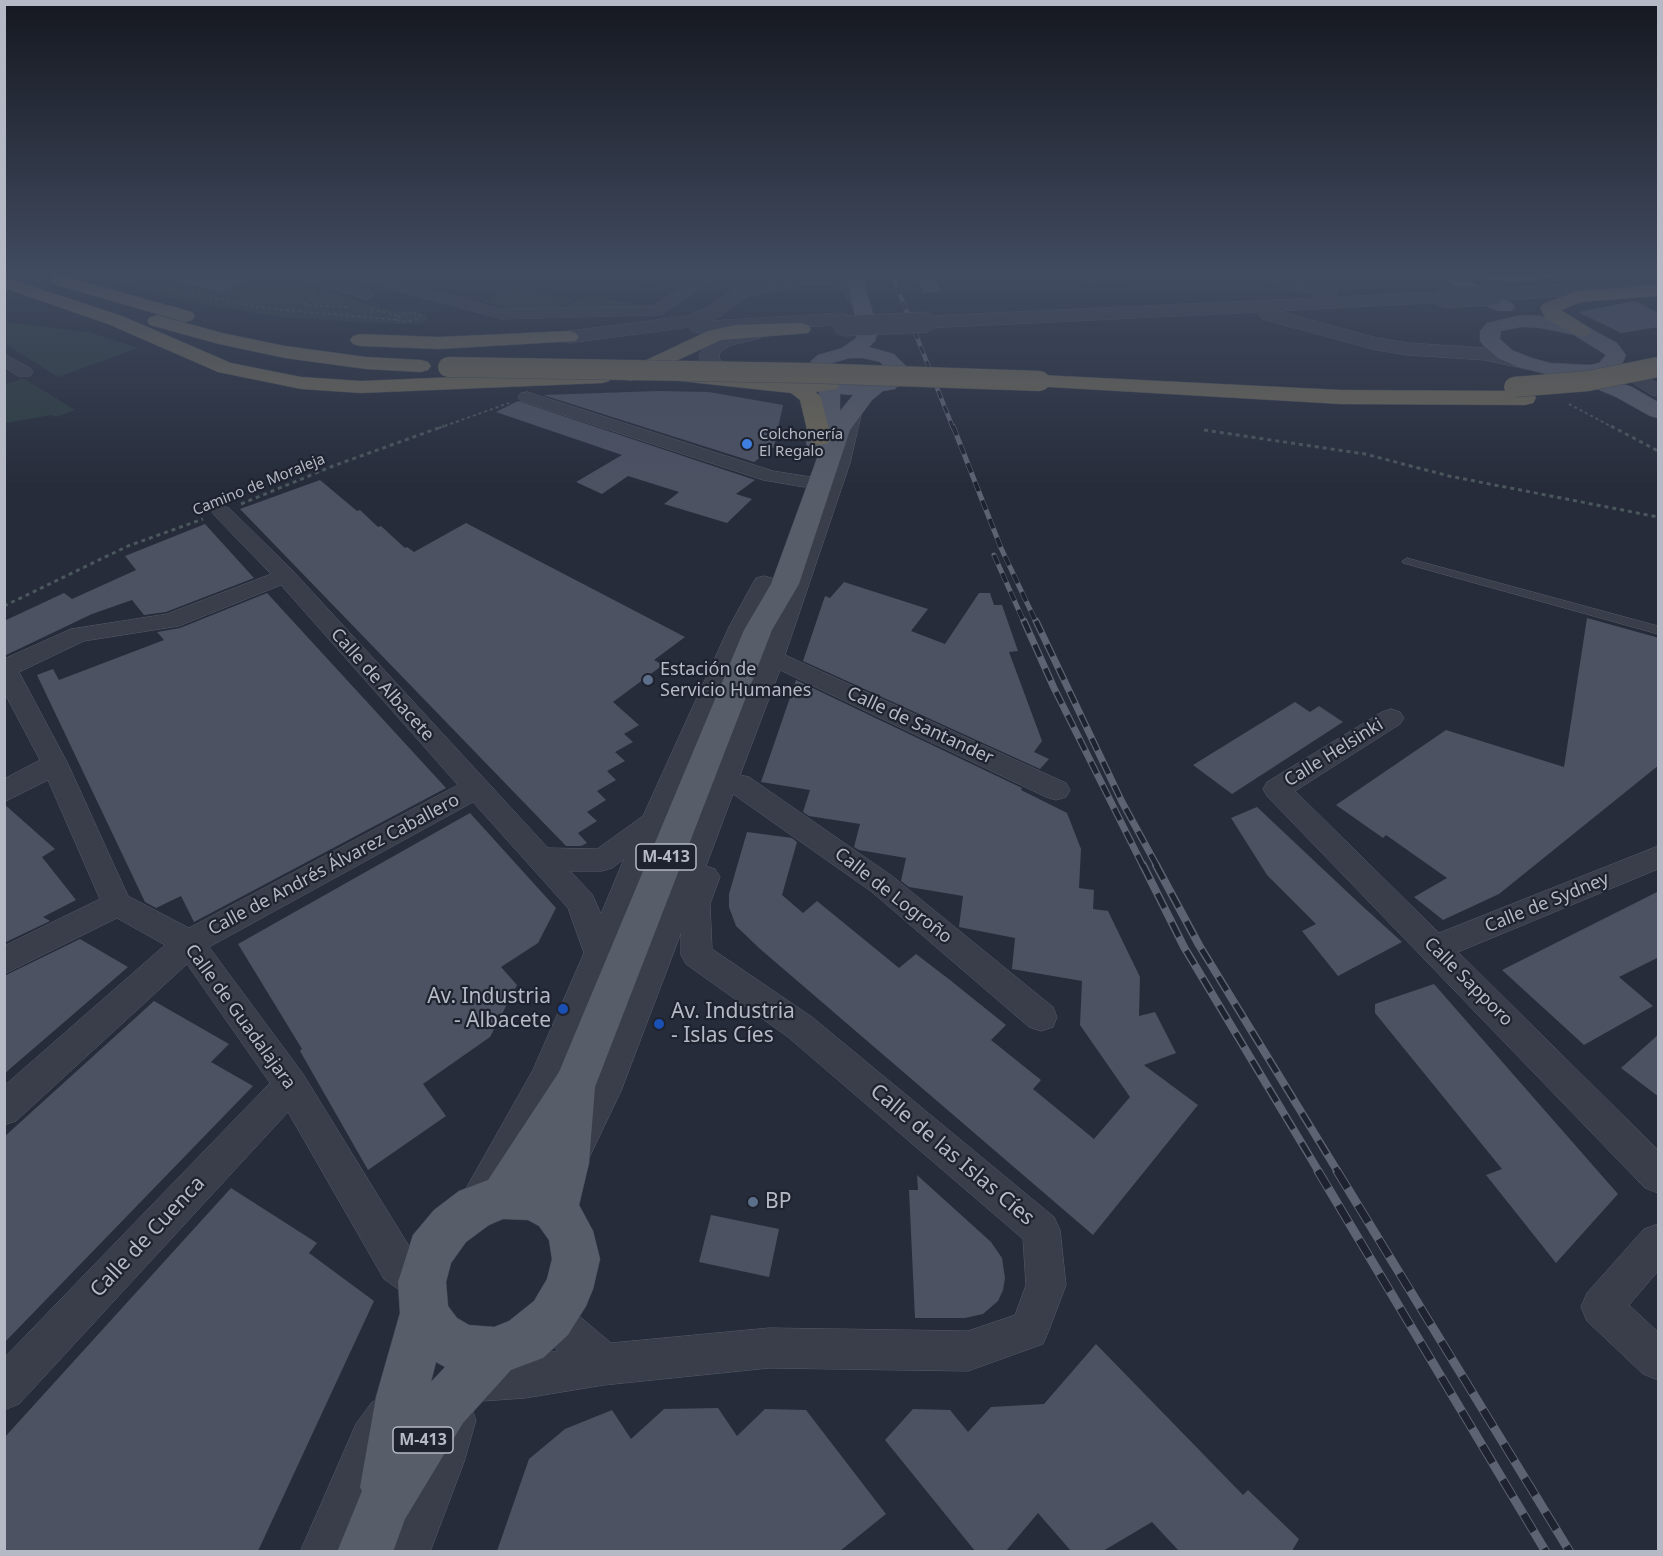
<!DOCTYPE html>
<meta charset="utf-8">
<style>
body{margin:0}
#map{position:relative;width:1663px;height:1556px;overflow:hidden;background:#262c3a;font-family:"Noto Sans",sans-serif}
canvas{display:block}
.frame{position:absolute;inset:0;border:6px solid #b5b9c6;pointer-events:none}
</style>
<div id="map">
<canvas width="1663" height="1556"></canvas>
<div class="frame"></div>
</div>
<script>
const ctx = document.querySelector('canvas').getContext('2d');
ctx.lineJoin = 'round';
function paint(path, color) {
  ctx.fillStyle = color;
  ctx.fill(path, 'evenodd');
}
function shape(rows) {
  const path = new Path2D();
  for (const r of rows) {
    path.moveTo(r[0], r[1]);
    for (let i = 2; i < r.length; i += 2) path.lineTo(r[i], r[i + 1]);
  }
  return path;
}
function strokePath(path, color, width, dash) {
  ctx.strokeStyle = color;
  ctx.lineWidth = width;
  ctx.lineCap = dash ? 'butt' : 'round';
  ctx.setLineDash(dash || []);
  ctx.stroke(path);
}
function label(font, color, halo, rows, align = 'center') {
  ctx.font = font + ' "Noto Sans",sans-serif';
  ctx.lineWidth = 4.5;
  ctx.setLineDash([]);
  ctx.textBaseline = 'middle';
  ctx.strokeStyle = halo;
  ctx.fillStyle = color;
  for (const [text, x, y, turn = 0] of rows) {
    ctx.save();
    ctx.translate(x, y);
    ctx.rotate((+turn || 0) * Math.PI / 180);
    ctx.textAlign = isNaN(turn) ? turn : align;
    if (halo) ctx.strokeText(text, 0, 0);
    ctx.fillText(text, 0, 0);
    ctx.restore();
  }
}
paint(shape([
 [69,272,142,272,221,293,265,274,396,312,409,311,422,313,427,315,428,319,420,324,396,324,288,318,199,304],
 [511,287,572,300,557,310,516,311,483,301],
 [591,296,648,306,562,310,577,300],
 [5,322,89,332,138,348,58,377,5,344],
 [23,378,75,410,56,417,52,415,5,423,5,385]
]), '#2c3c3f');
paint(shape([
 [165,272,269,272,221,293,164,278],
 [914,272,932,272,941,292,923,293],
 [1635,301,1659,313,1659,327,1621,333,1578,312],
 [658,391,709,392,783,405,774,447,754,462,543,395],
 [518,401,755,480,736,494,752,499,727,523,664,504,679,492,628,476,602,494,576,482,622,455,496,412],
 [320,480,357,511,360,510,378,527,381,526,405,548,407,547,414,552,466,523,685,637,654,660,663,665,613,702,639,725,624,734,633,742,615,752,625,761,607,771,616,780,597,791,606,800,587,812,597,821,578,833,587,843,581,846,566,846,240,509],
 [205,524,254,578,166,612,144,615,132,600,92,614,4,656,4,621,64,593,72,599,136,570,125,556],
 [844,582,928,609,911,631,945,644,979,593,990,593,994,605,1002,605,1018,651,1009,652,1042,741,1034,752,1049,759,1040,769,803,661,825,596,830,598],
 [267,593,446,788,194,922,181,896,156,908,145,902,37,675,53,669,59,680,164,640,157,632,180,628],
 [1587,618,1659,638,1659,765,1499,894,1443,920,1414,897,1447,878,1386,835,1383,838,1336,805,1446,730,1564,767],
 [796,680,1022,788,1021,790,1067,813,1081,849,1079,888,1094,890,1093,909,1108,911,1140,977,1139,1016,1155,1012,1176,1053,1144,1065,1198,1105,1093,1235,759,948,736,926,729,907,729,894,747,832,792,838,797,842,782,895,803,913,817,901,899,968,916,954,950,980,1006,1025,991,1040,1041,1080,1033,1089,1094,1139,1130,1097,1080,1025,1082,981,1012,969,1015,938,959,927,963,896,909,887,901,881,906,858,859,850,854,847,860,824,809,816,803,812,810,790,761,782],
 [1295,702,1310,712,1319,706,1343,722,1232,794,1193,765],
 [4,804,55,849,42,857,76,900,43,917,50,921,4,943],
 [1257,807,1359,903,1402,942,1338,976,1302,931,1316,924,1267,875,1231,818],
 [470,813,556,908,538,943,501,967,517,985,490,1037,423,1084,446,1116,368,1170,300,1051,302,1049,238,944],
 [1659,891,1659,957,1619,977,1653,1006,1584,1045,1502,970],
 [80,939,128,967,4,1074,4,976],
 [1434,984,1618,1194,1556,1263,1486,1175,1502,1169,1375,1013,1375,1004],
 [154,1001,229,1044,211,1062,253,1086,4,1343,4,1137],
 [1659,1034,1659,1097,1621,1068],
 [917,1175,991,1242,1002,1258,1005,1278,1003,1290,998,1301,983,1314,965,1318,915,1318,909,1190,918,1190],
 [231,1188,317,1243,309,1253,374,1301,258,1551,4,1551,4,1438],
 [711,1215,779,1229,769,1277,699,1262],
 [1096,1344,1243,1495,1248,1490,1299,1539,1292,1551,1179,1551,1152,1522,1103,1551,1071,1551,1038,1513,1006,1551,975,1551,885,1440,913,1409,950,1410,968,1432,991,1407,1044,1404],
 [718,1408,737,1436,765,1409,806,1410,886,1514,840,1551,497,1551,529,1459,565,1429,612,1410,631,1439,664,1409]
]), '#4c5262');
const service = shape([
 [756,272,781,272,778,274,756,272],
 [1407,558,1658,626,1658,634,1403,563,1402,561,1407,558]
]);
const minor = shape([
 [284,272,307,272,371,292,374,295,366,300,361,298,286,275,284,272],
 [338,272,363,272,502,309,653,306,706,272,724,272,664,313,658,315,502,319,340,275,338,272],
 [1055,272,1093,274,1182,272,1175,276,1093,282,1057,275,1055,272],
 [4,354,30,368,33,372,30,376,18,376,4,367,4,354],
 [1613,357,1658,384,1658,396,1652,395,1607,366,1605,362,1607,358,1613,357],
 [527,392,773,471,811,477,814,481,811,485,804,487,763,480,521,401,518,397,521,393,527,392],
 [853,406,859,407,862,411,850,463,785,655,1066,783,1070,790,1066,797,1056,800,1046,797,780,670,740,775,749,777,892,876,1053,1007,1057,1017,1053,1027,1041,1031,1029,1027,872,892,733,794,706,866,715,869,720,877,710,904,712,949,812,1017,1054,1217,1060,1230,1066,1285,1049,1330,1043,1344,968,1371,769,1368,604,1385,525,1398,468,1402,453,1396,447,1381,453,1366,468,1360,525,1356,558,1351,537,1332,531,1318,537,1304,551,1298,565,1304,611,1343,769,1328,968,1331,1015,1315,1026,1285,1023,1239,788,1037,686,964,681,955,681,933,621,1091,589,1158,576,1163,563,1158,558,1146,589,1084,760,658,830,463,844,411,847,407,853,406],
 [222,506,229,508,293,571,548,848,597,849,643,816,729,627,753,583,756,578,764,576,772,578,775,583,753,627,668,823,563,1080,496,1205,483,1210,470,1205,464,1192,533,1070,584,953,568,908,473,802,209,947,303,1074,412,1251,436,1268,442,1282,436,1296,422,1302,408,1296,384,1279,288,1112,19,1404,4,1410,4,1358,270,1083,187,964,16,1121,4,1125,4,1086,165,945,117,918,4,974,4,946,100,899,48,780,4,802,4,779,40,760,4,692,4,659,71,629,167,614,271,574,215,516,212,512,215,508,222,506],
 [281,585,458,785,189,928,128,896,68,764,19,672,84,641,179,626,281,585],
 [624,859,601,914,592,894,570,871,602,871,612,868,624,859],
 [1391,709,1400,712,1404,718,1400,724,1295,791,1439,933,1658,846,1658,869,1458,952,1658,1150,1658,1193,1645,1188,1267,796,1263,789,1267,782,1382,712,1391,709],
 [1658,1224,1658,1271,1629,1305,1658,1332,1658,1380,1643,1374,1587,1321,1581,1307,1587,1293,1644,1229,1658,1224],
 [387,1396,402,1402,408,1417,402,1432,386,1454,346,1552,300,1552,356,1424,372,1402,387,1396],
 [455,1399,470,1405,476,1420,464,1462,430,1552,384,1552,440,1405,455,1399]
]);
const tertiary = shape([
 [1262,272,1281,272,1295,279,1336,287,1338,291,1336,295,1329,297,1291,290,1270,282,1262,272],
 [810,274,831,274,853,279,873,308,870,312,863,314,856,312,840,287,810,284,748,296,722,315,709,321,841,313,848,315,851,319,848,323,841,325,760,329,764,334,761,338,732,345,722,350,719,355,720,360,729,364,760,372,764,376,760,380,753,382,715,373,701,363,699,355,708,342,719,336,743,330,699,333,692,331,689,327,569,343,562,341,559,337,562,333,569,331,687,316,708,307,735,288,810,274],
 [1592,282,1656,285,1658,286,1658,296,1592,294,1493,301,1486,299,1484,295,1486,291,1493,289,1592,282],
 [1443,292,1450,294,1452,298,1450,302,1278,311,1377,338,1408,343,1485,348,1532,359,1535,363,1532,367,1525,369,1485,360,1408,355,1376,350,1262,319,1259,315,1261,312,928,328,921,326,918,322,921,318,928,316,1443,292]
]);
const primary = shape([
 [831,272,855,272,862,276,878,331,875,341,869,347,894,354,908,368,908,375,895,389,883,391,872,400,850,430,799,584,772,630,595,1087,589,1163,579,1205,593,1231,600,1259,593,1289,586,1306,568,1335,543,1358,511,1370,463,1423,405,1519,393,1552,337,1552,362,1491,360,1487,376,1397,400,1313,398,1282,413,1235,434,1210,459,1191,488,1180,559,1072,744,630,771,584,820,450,810,449,806,444,818,411,819,386,812,382,806,371,811,361,818,355,842,348,856,338,858,331,848,283,831,272],
 [850,358,863,358,880,362,887,369,887,373,880,379,866,383,841,381,828,374,828,367,832,363,850,358],
 [840,394,853,395,840,411,840,394],
 [503,1219,528,1220,539,1226,549,1240,552,1259,547,1279,534,1301,509,1321,494,1327,469,1325,457,1318,448,1306,446,1282,451,1263,466,1242,489,1225,503,1219],
 [436,1362,445,1367,431,1382,436,1362],
 [1434,272,1456,272,1491,294,1512,303,1515,307,1512,311,1498,311,1477,302,1434,272],
 [1521,315,1541,316,1588,327,1617,343,1626,355,1623,362,1613,372,1599,376,1632,387,1658,402,1658,418,1650,416,1616,397,1566,376,1550,375,1518,367,1498,358,1483,345,1480,341,1480,331,1487,323,1521,315],
 [1521,327,1541,328,1574,335,1606,355,1599,363,1590,365,1550,363,1532,358,1512,350,1500,339,1501,331,1521,327]
]);
const motorway = shape([
 [1461,272,1565,272,1562,276,1556,277,1515,282,1470,277,1464,276,1461,272],
 [59,275,192,312,195,316,192,320,185,322,53,284,50,280,53,276,59,275],
 [4,277,122,316,231,363,301,377,361,381,602,371,609,373,613,377,609,381,602,383,361,393,301,389,218,372,108,324,4,288,4,277],
 [1658,285,1658,296,1581,302,1561,310,1588,327,1591,331,1588,335,1581,337,1546,319,1540,308,1543,304,1577,291,1658,285],
 [157,315,222,333,285,346,366,357,421,360,428,362,431,366,428,370,421,372,366,369,285,358,219,344,150,325,147,321,150,317,157,315],
 [801,323,808,325,811,329,808,333,721,340,637,379,630,381,623,379,619,375,623,371,708,331,735,325,801,323],
 [569,331,576,333,579,337,576,341,439,349,360,346,353,344,350,340,353,336,360,334,439,337,569,331],
 [687,371,797,381,829,378,837,379,840,384,837,389,816,392,821,398,831,438,828,443,820,445,812,443,809,438,800,400,791,393,680,381,676,377,680,373,687,371],
 [1040,375,1341,390,1525,391,1533,393,1536,398,1533,403,1525,405,1341,404,1032,386,1029,381,1032,376,1040,375]
]);
strokePath(service, '#575c68', 1);
strokePath(minor, '#575c68', 1);
strokePath(tertiary, '#575c68', 1);
strokePath(primary, '#424753', 1);
strokePath(motorway, '#444955', 1);
strokePath(shape([
 [104,272,159,287,264,308,397,320],
 [604,272,664,285],
 [315,294,305,305,348,307],
 [371,309,399,316],
 [413,313,420,315,419,318,407,322,397,320,402,314,413,313],
 [1569,404,1614,428],
 [439,428,509,403]
]), '#4a575c', 2, [3, 3]);
strokePath(shape([
 [1611,426,1658,451],
 [1204,430,1365,454,1449,476,1658,517],
 [241,504,333,466,444,426],
 [4,606,128,546,203,519]
]), '#4a575c', 3, [4, 4]);
paint(service, '#393e4a');
paint(minor, '#393e4a');
paint(tertiary, '#393e4a');
paint(primary, '#585d6a');
paint(motorway, '#6f6957');
const railFar4 = shape([
 [891,272,953,428]
]);
const railFar3 = shape([
 [953,426,1001,548,1036,622],
 [994,555,1024,622]
]);
const railFar2 = shape([
 [1024,621,1054,688,1143,866],
 [1036,621,1122,802,1157,866]
]);
const railFar1 = shape([
 [1143,865,1184,947,1319,1172],
 [1156,865,1199,945,1338,1172]
]);
const rail = shape([
 [1318,1171,1546,1552],
 [1337,1171,1570,1552]
]);
strokePath(railFar4, '#5e6373', 4.5);
strokePath(railFar3, '#5e6373', 5);
strokePath(railFar2, '#5e6373', 7);
strokePath(railFar1, '#5e6373', 8);
strokePath(rail, '#5e6373', 9);
strokePath(railFar4, '#1e232f', 3, [8]);
strokePath(railFar3, '#1e232f', 4, [10]);
strokePath(railFar2, '#1e232f', 4.5, [13]);
strokePath(railFar1, '#1e232f', 5, [16]);
strokePath(rail, '#1e232f', 7, [20]);
const tertiaryBridge = shape([
 [1443,298,1493,295],
 [843,326,928,322]
]);
const motorwayBridge = shape([
 [448,367,809,373,1040,381],
 [1514,387,1588,381,1658,367]
]);
strokePath(tertiaryBridge, '#575c68', 21, []);
strokePath(motorwayBridge, '#444955', 21, []);
strokePath(tertiaryBridge, '#393e4a', 20);
strokePath(motorwayBridge, '#6f6957', 20);
const sky = ctx.createLinearGradient(0, 0, 0, 490);
sky.addColorStop(0, '#151820');
sky.addColorStop(0.56, '#414b60');
sky.addColorStop(1, '#414b6000');
ctx.fillStyle = sky;
ctx.fillRect(0, 0, 1663, 490);
for (const [x, y, r, color] of [
 [747,444,6,"#3f7fe0"],
 [648,680,6,"#5c6f8a"],
 [563,1009,6,"#1a4fb4"],
 [659,1024,6,"#1a4fb4"],
 [753,1202,6,"#5c6f8a"]
]) {
  const dot = new Path2D();
  dot.arc(x, y, r, 0, 2 * Math.PI);
  ctx.fillStyle = color;
  ctx.fill(dot);
  strokePath(dot, '#1e232f', 2);
}
label('15px', '#b5b9c6', '#1e232f', [
 ["Colchonería",759,435],
 ["El Regalo",759,452]
], 'left');
label('15px', '#b5b9c6', '#1e232f', [
 ["Camino de Moraleja",259,485,-22]
]);
for (const [x, y, w] of [
 [666,857,60],
 [423,1440,60]
]) {
  const box = new Path2D();
  box.roundRect(x - w / 2, y - 13, w, 26, 4.5);
  ctx.fillStyle = '#1e232f';
  ctx.fill(box);
  strokePath(box, '#b5b9c6', 1.5);
}
label('bold 16px', '#b5b9c6', null, [
 ["M-413",666,857],
 ["M-413",423,1440]
]);
label('18px', '#b5b9c6', '#1e232f', [
 ["Estación de",660,670],
 ["Servicio Humanes",660,691]
], 'left');
label('18px', '#b5b9c6', '#1e232f', [
 ["Calle de Albacete",382,685,48],
 ["Calle de Santander",920,726,25],
 ["Calle Helsinki",1334,753,-32],
 ["Calle de Andrés Álvarez Caballero",334,865,-28],
 ["Calle de Logroño",893,896,38],
 ["Calle de Sydney",1547,903,-22],
 ["Calle Sapporo",1468,982,45],
 ["Calle de Guadalajara",240,1017,54]
]);
label('21px', '#b5b9c6', '#1e232f', [
 ["Av. Industria",551,997,"right"],
 ["- Albacete",551,1021,"right"],
 ["Av. Industria",671,1012],
 ["- Islas Cíes",671,1036],
 ["BP",765,1202]
], 'left');
label('21px', '#b5b9c6', '#1e232f', [
 ["Calle de las Islas Cíes",952,1155,40],
 ["Calle de Cuenca",148,1237,-47]
]);
</script>
